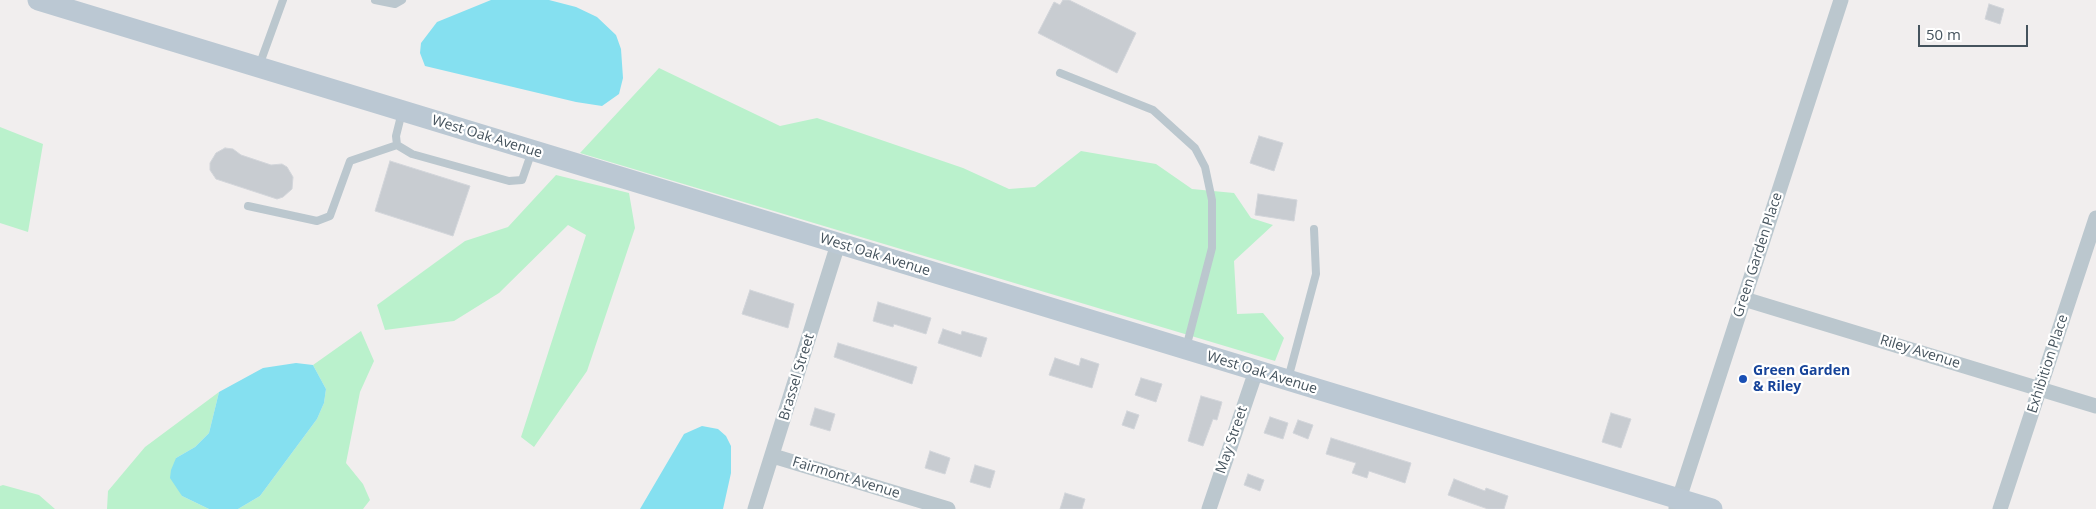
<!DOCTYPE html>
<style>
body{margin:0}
#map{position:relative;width:2096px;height:509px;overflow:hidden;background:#f1eeee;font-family:"Open Sans",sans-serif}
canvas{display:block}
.scale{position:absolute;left:1918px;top:25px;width:110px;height:22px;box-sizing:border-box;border:2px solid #45535d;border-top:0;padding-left:6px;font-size:15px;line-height:18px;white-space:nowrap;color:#45535d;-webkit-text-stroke:4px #fff;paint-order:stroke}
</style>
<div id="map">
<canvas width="2096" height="509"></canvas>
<div class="scale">50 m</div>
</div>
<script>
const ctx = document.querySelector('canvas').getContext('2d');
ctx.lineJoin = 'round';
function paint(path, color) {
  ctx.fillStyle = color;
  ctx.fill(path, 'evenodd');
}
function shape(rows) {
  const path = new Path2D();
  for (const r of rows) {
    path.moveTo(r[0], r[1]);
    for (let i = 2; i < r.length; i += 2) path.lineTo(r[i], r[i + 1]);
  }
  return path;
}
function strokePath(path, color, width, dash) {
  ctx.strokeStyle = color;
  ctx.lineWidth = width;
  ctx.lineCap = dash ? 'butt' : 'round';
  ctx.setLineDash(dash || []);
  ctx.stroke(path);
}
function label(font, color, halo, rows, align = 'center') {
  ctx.font = font + ' "Open Sans",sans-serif';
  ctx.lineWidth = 4.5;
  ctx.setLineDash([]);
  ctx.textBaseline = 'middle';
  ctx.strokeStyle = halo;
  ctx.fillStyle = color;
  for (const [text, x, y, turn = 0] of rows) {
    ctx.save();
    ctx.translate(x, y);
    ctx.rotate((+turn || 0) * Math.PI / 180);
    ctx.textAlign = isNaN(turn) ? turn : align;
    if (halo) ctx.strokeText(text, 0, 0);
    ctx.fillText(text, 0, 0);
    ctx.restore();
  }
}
paint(shape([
 [659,68,780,126,817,118,963,168,1009,189,1035,187,1081,151,1156,164,1192,189,1234,193,1251,218,1273,225,1234,261,1237,314,1263,313,1284,338,1275,361,580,153],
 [0,127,43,144,28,232,0,223],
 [556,175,629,193,635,228,587,371,534,447,521,437,586,235,568,225,499,293,454,321,385,330,377,305,465,241,508,227],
 [361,331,374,361,360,392,346,463,363,484,370,500,363,509,238,509,260,496,317,419,324,403,326,389,313,365],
 [219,392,209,433,195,447,176,458,182,496,209,509,107,509,108,491,145,447],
 [3,485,39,495,55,509,0,509,0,486]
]), '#baf1cc');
paint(shape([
 [491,0,549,0,576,7,597,17,616,35,621,49,623,78,619,94,602,106,576,102,425,66,420,53,421,43,437,22],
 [296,363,313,365,326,389,324,403,317,419,260,496,238,509,209,509,182,496,170,478,171,470,176,458,195,447,209,433,219,392,263,368],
 [702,426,718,429,726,436,731,446,731,473,723,509,640,509,684,434]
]), '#85e0f0');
const building = shape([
 [1063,0,1069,0,1136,33,1117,73,1038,33,1054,2,1060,5,1063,0],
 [1989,4,2004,9,2000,24,1985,19,1989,4],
 [1259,136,1283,143,1274,171,1250,163,1259,136],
 [225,148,233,149,241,155,271,165,282,164,287,167,293,177,292,189,283,197,277,199,216,179,210,170,210,163,216,153,225,148],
 [390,161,470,186,453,236,375,211,390,161],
 [1258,194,1297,200,1294,221,1255,215,1258,194],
 [750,290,794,304,788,328,742,314,750,290],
 [878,302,931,318,926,334,894,324,893,327,873,321,878,302],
 [943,329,961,335,962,331,987,338,981,357,938,343,943,329],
 [838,343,917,367,912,384,834,357,838,343],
 [1055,358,1079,366,1081,358,1099,364,1092,388,1049,375,1055,358],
 [1141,378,1162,384,1156,402,1135,395,1141,378],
 [1201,396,1222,402,1217,420,1213,419,1203,446,1188,441,1201,396],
 [815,408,835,414,830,431,810,425,815,408],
 [1127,411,1139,415,1134,429,1122,425,1127,411],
 [1611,413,1631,419,1621,448,1602,442,1611,413],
 [1270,417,1288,423,1283,439,1264,433,1270,417],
 [1298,420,1313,425,1308,439,1293,433,1298,420],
 [1331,438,1411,463,1405,483,1369,471,1367,478,1352,473,1356,463,1326,454,1331,438],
 [930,451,950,458,945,474,925,468,930,451],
 [975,465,995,471,990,488,970,482,975,465],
 [1248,474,1264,480,1260,491,1244,485,1248,474],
 [1454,479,1485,491,1486,488,1508,496,1504,509,1488,509,1448,495,1454,479],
 [1065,493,1085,499,1082,509,1060,509,1065,493]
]);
paint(building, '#c8ccd1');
strokePath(building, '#d2d5da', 1);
strokePath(shape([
 [375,0,395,4,402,0],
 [259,66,283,0],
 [1060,73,1153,110,1195,148,1205,167,1212,200,1212,248,1186,348],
 [402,112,396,136,397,145,412,154,509,181,522,180,532,151],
 [248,206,317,221,330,216,350,161,397,145],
 [1288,379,1316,274,1314,229]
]), '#bbc7ce', 8);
strokePath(shape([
 [1744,299,2096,406],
 [773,456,948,509],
 [1676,508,1841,0],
 [755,509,838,244],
 [1209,509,1256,371],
 [2000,509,2096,218]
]), '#bbc7ce', 15);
strokePath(shape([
 [38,0,1712,509]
]), '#bbc8d3', 21);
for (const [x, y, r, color] of [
 [1743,379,5,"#1a4fb4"]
]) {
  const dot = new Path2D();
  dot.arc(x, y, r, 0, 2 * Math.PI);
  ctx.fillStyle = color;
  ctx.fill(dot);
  strokePath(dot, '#fff', 2);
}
label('14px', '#45535d', '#fff', [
 ["West Oak Avenue",487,137,17],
 ["West Oak Avenue",875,255,17],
 ["Green Garden Place",1758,255,-72],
 ["Riley Avenue",1920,352,17],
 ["Exhibition Place",2048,364,-72],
 ["West Oak Avenue",1262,373,17],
 ["Brassel Street",797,377,-73],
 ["May Street",1232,440,-71],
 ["Fairmont Avenue",846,478,17]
]);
label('bold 14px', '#164399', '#fff', [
 ["Green Garden",1753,371],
 ["& Riley",1753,387]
], 'left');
</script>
